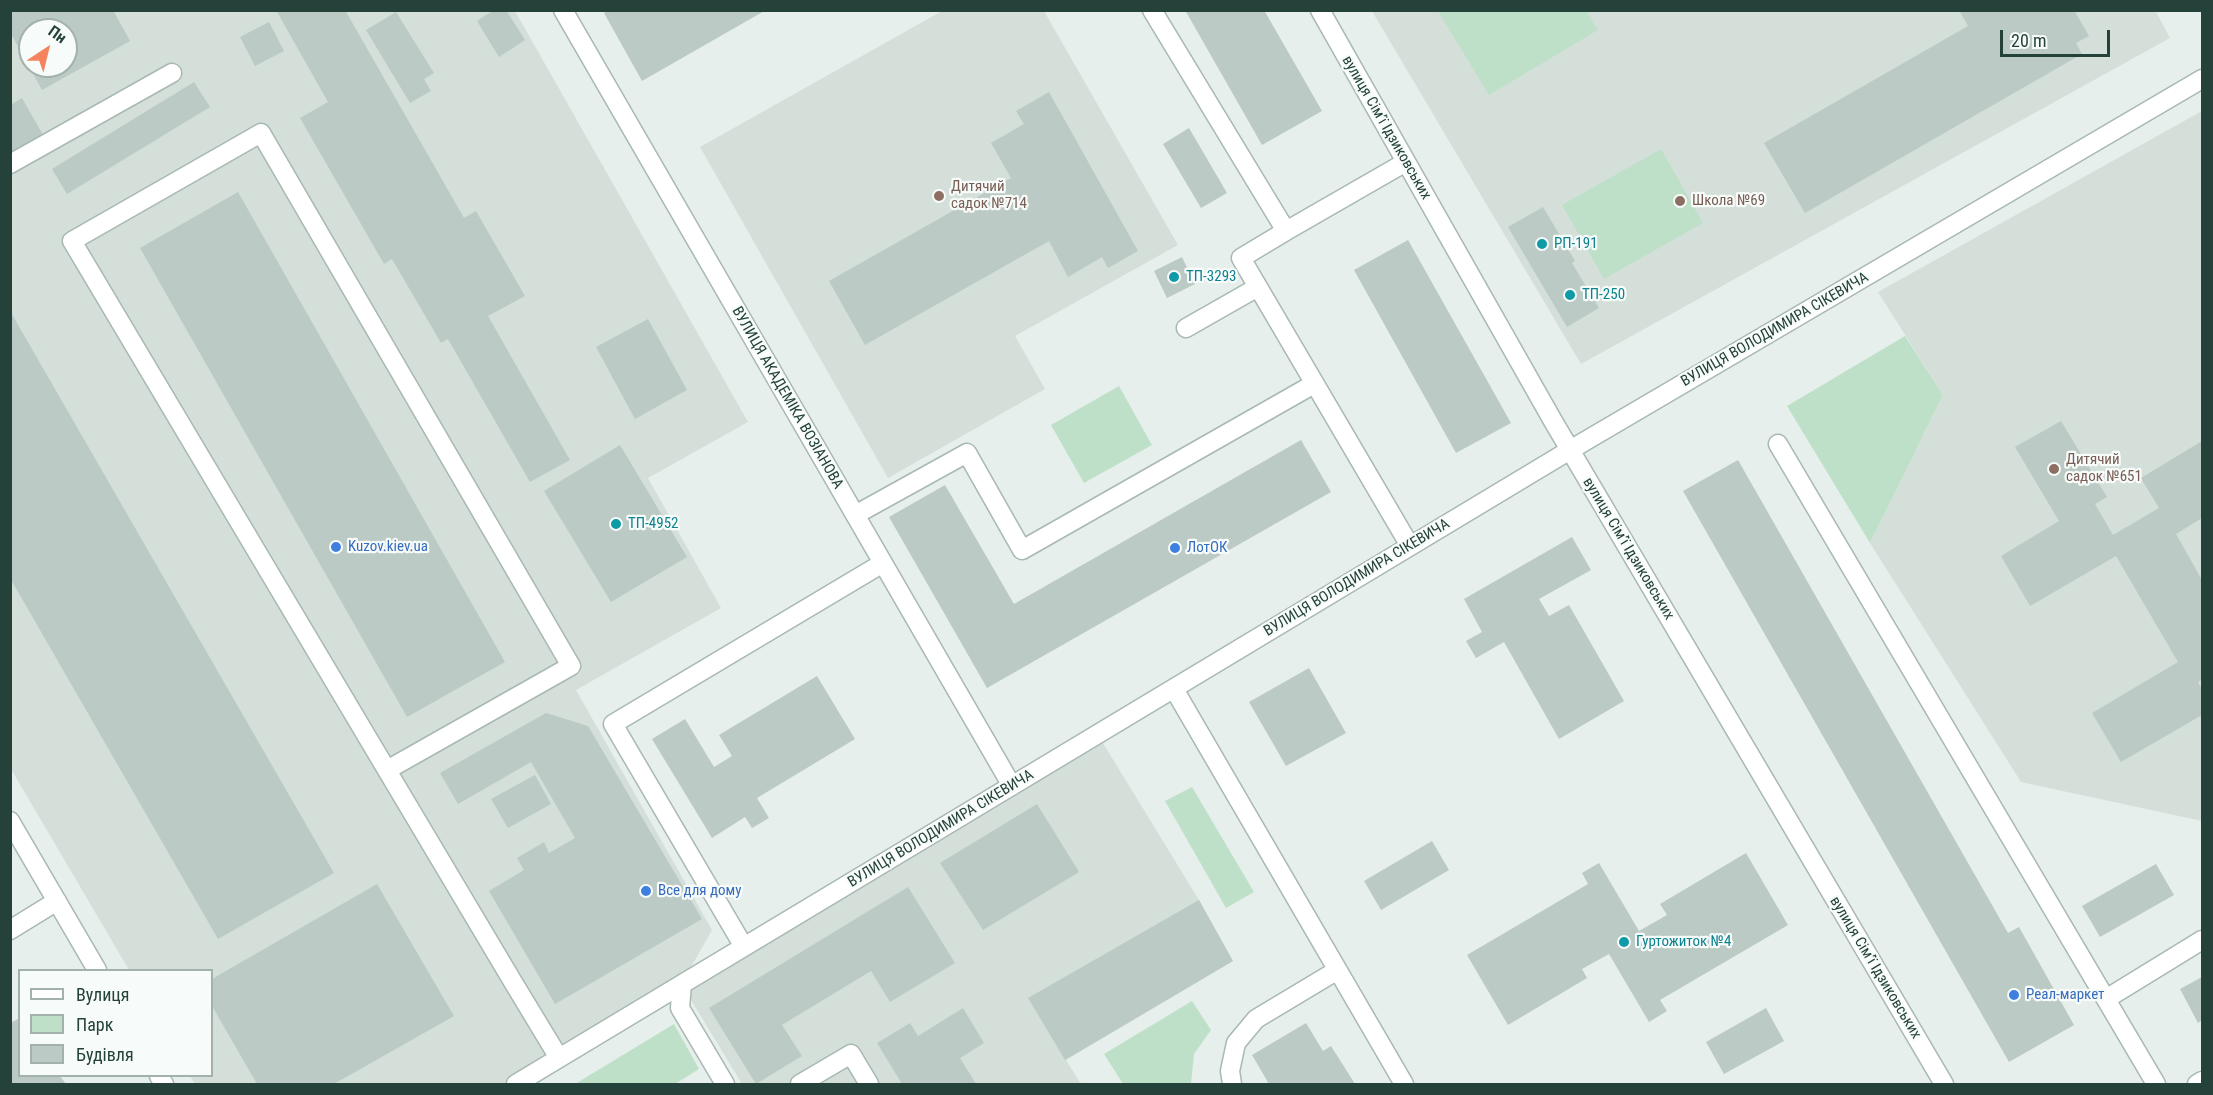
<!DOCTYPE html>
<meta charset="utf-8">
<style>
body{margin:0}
#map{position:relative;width:2213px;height:1095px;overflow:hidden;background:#e6efeb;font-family:"Roboto Condensed",sans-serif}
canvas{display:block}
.frame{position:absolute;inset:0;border:12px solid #24423a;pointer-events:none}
.legend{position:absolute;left:18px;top:969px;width:195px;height:108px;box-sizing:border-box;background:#f7fbf9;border:2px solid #a3b1ad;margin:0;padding:8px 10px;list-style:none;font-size:18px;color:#24423a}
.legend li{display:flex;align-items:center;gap:12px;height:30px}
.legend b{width:30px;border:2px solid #a3b1ad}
.north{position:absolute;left:18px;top:18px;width:60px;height:60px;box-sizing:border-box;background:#f7fbf9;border:2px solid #a3b1ad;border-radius:50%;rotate:35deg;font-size:16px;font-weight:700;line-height:24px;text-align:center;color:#24423a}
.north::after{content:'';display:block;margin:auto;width:21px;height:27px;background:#f4845f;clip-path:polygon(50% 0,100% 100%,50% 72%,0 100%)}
.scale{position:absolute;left:2000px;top:30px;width:110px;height:27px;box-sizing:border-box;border:3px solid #24423a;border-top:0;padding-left:8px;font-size:18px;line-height:21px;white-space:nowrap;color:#24423a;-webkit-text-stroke:4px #f7fbf9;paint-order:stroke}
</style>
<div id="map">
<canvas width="2213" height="1095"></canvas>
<div class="frame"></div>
<ul class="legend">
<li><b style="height:8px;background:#fff"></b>Вулиця</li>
<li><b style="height:16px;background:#bfe0c8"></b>Парк</li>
<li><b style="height:16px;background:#bbcac4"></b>Будівля</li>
</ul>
<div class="north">Пн</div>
<div class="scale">20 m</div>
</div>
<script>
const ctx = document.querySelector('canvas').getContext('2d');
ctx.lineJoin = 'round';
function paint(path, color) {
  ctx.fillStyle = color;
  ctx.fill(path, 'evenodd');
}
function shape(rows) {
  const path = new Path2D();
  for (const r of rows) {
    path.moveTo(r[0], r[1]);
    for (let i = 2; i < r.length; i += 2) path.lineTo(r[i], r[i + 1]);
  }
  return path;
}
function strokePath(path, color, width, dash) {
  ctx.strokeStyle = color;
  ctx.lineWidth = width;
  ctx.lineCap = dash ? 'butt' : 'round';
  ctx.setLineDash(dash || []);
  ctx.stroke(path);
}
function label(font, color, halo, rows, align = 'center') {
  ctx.font = font + ' "Roboto Condensed",sans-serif';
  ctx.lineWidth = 4.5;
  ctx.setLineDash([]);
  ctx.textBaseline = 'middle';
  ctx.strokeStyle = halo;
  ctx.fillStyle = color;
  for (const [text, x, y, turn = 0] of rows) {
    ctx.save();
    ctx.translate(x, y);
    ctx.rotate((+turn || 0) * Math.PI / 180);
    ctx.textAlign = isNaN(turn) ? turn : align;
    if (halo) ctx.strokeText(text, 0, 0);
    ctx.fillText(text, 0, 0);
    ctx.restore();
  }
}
paint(shape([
 [2155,10,2170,38,1581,364,1372,11],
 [10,11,515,11,748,422,648,478,721,608,576,690,712,930,682,983,1098,735,1199,900,1233,961,1066,1060,1081,1084,742,1084,682,985,516,1084,195,1084,190,1076,212,1076,212,970,129,970,11,769],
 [30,30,66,30,66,66,30,66],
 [942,11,1044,11,1178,245,1015,336,1045,389,888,478,700,147],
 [2202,111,2202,821,2021,782,1870,543,1943,395,1878,292]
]), '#d4dfda');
paint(shape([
 [1438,11,1586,11,1598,30,1489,95],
 [1661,149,1703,223,1604,279,1562,205],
 [1905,336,1943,395,1870,543,1787,406],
 [1119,386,1152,445,1084,483,1051,425],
 [1192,787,1254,892,1226,908,1165,801],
 [1192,1001,1211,1030,1194,1054,1191,1084,1123,1084,1104,1054],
 [674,1024,699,1069,675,1084,575,1084]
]), '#bfe0c8');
paint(shape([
 [10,10,113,10,130,41,42,90,10,32],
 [30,30,66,30,66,66,30,66],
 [276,10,345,10,464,218,476,211,525,296,488,316,570,460,530,482,448,339,441,343,392,259,384,264,300,118,328,102],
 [494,10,506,10,525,40,499,57,477,21],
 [609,10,766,10,642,81,604,13],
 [1185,10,1264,10,1322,111,1262,145],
 [1959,10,2074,10,2089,36,2076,43,2082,54,1805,213,1764,143,1968,26],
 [396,12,434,73,424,79,431,91,410,103,366,30],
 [269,22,284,51,255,66,240,37],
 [194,82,210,107,67,194,52,169],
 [1049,92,1138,251,1108,268,1102,257,1068,277,1049,241,865,345,829,281,1011,178,991,143,1024,124,1016,111],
 [22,98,43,135,10,153,10,105],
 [1189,128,1227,193,1201,208,1163,144],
 [238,192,505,662,407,717,140,248],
 [1543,207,1575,261,1572,263,1599,308,1567,327,1508,227],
 [1408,240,1511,423,1456,453,1354,270],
 [1182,257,1195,284,1167,298,1154,271],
 [10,311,334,873,218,939,10,578],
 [648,319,687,390,635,419,596,347],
 [2061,421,2107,497,2095,504,2113,535,2159,508,2141,478,2202,441,2202,518,2176,534,2202,580,2202,679,2198,682,2202,690,2202,715,2121,762,2092,713,2178,662,2116,556,2030,606,2001,556,2059,521,2015,447],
 [1301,440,1331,492,987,688,889,517,945,485,1014,604],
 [620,445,687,557,611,602,544,491],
 [1738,460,2008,933,2019,927,2074,1025,2009,1062,1683,491],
 [1572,537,1591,570,1539,599,1549,616,1569,605,1624,701,1559,739,1504,642,1476,658,1466,641,1482,632,1464,599],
 [1309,668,1346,733,1286,766,1249,702],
 [817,676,855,739,757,798,769,818,752,828,745,817,712,838,652,739,685,719,714,767,732,756,719,735],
 [546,713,588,726,702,919,555,1004,489,891,524,870,517,858,544,842,549,853,575,838,531,762,458,804,440,773],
 [535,775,551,804,508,828,491,799],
 [1037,804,1079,872,983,930,940,863],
 [1432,841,1449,870,1381,910,1364,881],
 [1746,853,1788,925,1660,1000,1667,1011,1649,1022,1609,954,1582,969,1587,978,1508,1025,1467,955,1588,884,1582,873,1599,863,1639,931,1667,915,1660,904],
 [2156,864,2174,895,2100,937,2082,906],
 [377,884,454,1016,334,1084,257,1084,212,1006,212,979],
 [908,887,955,963,890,1002,871,971,782,1025,802,1056,756,1084,709,1008],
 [1199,900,1233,961,1065,1060,1028,998],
 [2202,977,2202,1020,2198,1023,2180,989],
 [963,1008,984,1043,960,1058,976,1084,902,1084,877,1043,910,1023,918,1036],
 [1766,1008,1784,1041,1724,1074,1706,1042],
 [20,1018,20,1076,60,1076,66,1084,10,1084,10,1023],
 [1306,1023,1323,1051,1331,1046,1355,1084,1269,1084,1252,1055]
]), '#bbcac4');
const minor = shape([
 [563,10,1012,786],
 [1152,10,1286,231,1406,162],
 [1320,10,1553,421,1944,1084],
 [10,164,172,73],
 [1286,231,1241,258,1410,546],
 [1186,328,1258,287],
 [1778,444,2156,1084],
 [855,515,967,453,1022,550,1314,384],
 [1174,689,1404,1084],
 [387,770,571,666,261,133,72,241,513,982,559,1058],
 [10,821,97,970],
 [10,930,57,901],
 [744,947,613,724,883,563],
 [682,984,680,1008,725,1084],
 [2106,999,2202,940],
 [159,1076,164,1084],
 [516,1084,1570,450,2202,79],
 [800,1084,851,1054,869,1084],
 [1232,1084,1230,1071,1236,1043,1256,1019,1336,971],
 [2197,1084,2202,1081]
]);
strokePath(minor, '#a8b8b2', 21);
strokePath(minor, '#fff', 18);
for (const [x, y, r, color] of [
 [939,196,6,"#8d6e63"],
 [1680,201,6,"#8d6e63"],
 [1542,244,6,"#0f9aa8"],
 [1174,277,6,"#0f9aa8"],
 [1570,295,6,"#0f9aa8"],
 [2054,469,6,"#8d6e63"],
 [616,524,6,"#0f9aa8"],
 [336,547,6,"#3f7fe0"],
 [1175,548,6,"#3f7fe0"],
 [646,891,6,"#3f7fe0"],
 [1624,942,6,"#0f9aa8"],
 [2014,995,6,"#3f7fe0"]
]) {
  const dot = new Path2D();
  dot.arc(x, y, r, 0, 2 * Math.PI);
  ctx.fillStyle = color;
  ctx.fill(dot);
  strokePath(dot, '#f7fbf9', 2);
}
label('15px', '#24423a', '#f7fbf9', [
 ["вулиця Сімʼї Ідзиковських",1386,128,60],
 ["ВУЛИЦЯ ВОЛОДИМИРА СІКЕВИЧА",1775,330,-30],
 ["ВУЛИЦЯ АКАДЕМІКА ВОЗІАНОВА",787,398,60],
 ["вулиця Сімʼї Ідзиковських",1628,549,59],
 ["ВУЛИЦЯ ВОЛОДИМИРА СІКЕВИЧА",1357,578,-31],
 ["ВУЛИЦЯ ВОЛОДИМИРА СІКЕВИЧА",941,829,-31],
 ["вулиця Сімʼї Ідзиковських",1875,968,59]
]);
label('15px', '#785e54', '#f7fbf9', [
 ["Дитячий",951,187],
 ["садок №714",951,204],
 ["Школа №69",1692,201],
 ["Дитячий",2066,460],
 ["садок №651",2066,477]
], 'left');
label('15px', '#0d838f', '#f7fbf9', [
 ["РП-191",1554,244],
 ["ТП-3293",1186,277],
 ["ТП-250",1582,295],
 ["ТП-4952",628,524],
 ["Гуртожиток №4",1636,942]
], 'left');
label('15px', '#366cbe', '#f7fbf9', [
 ["Kuzov.kiev.ua",348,547],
 ["ЛотОК",1187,548],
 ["Все для дому",658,891],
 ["Реал-маркет",2026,995]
], 'left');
</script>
